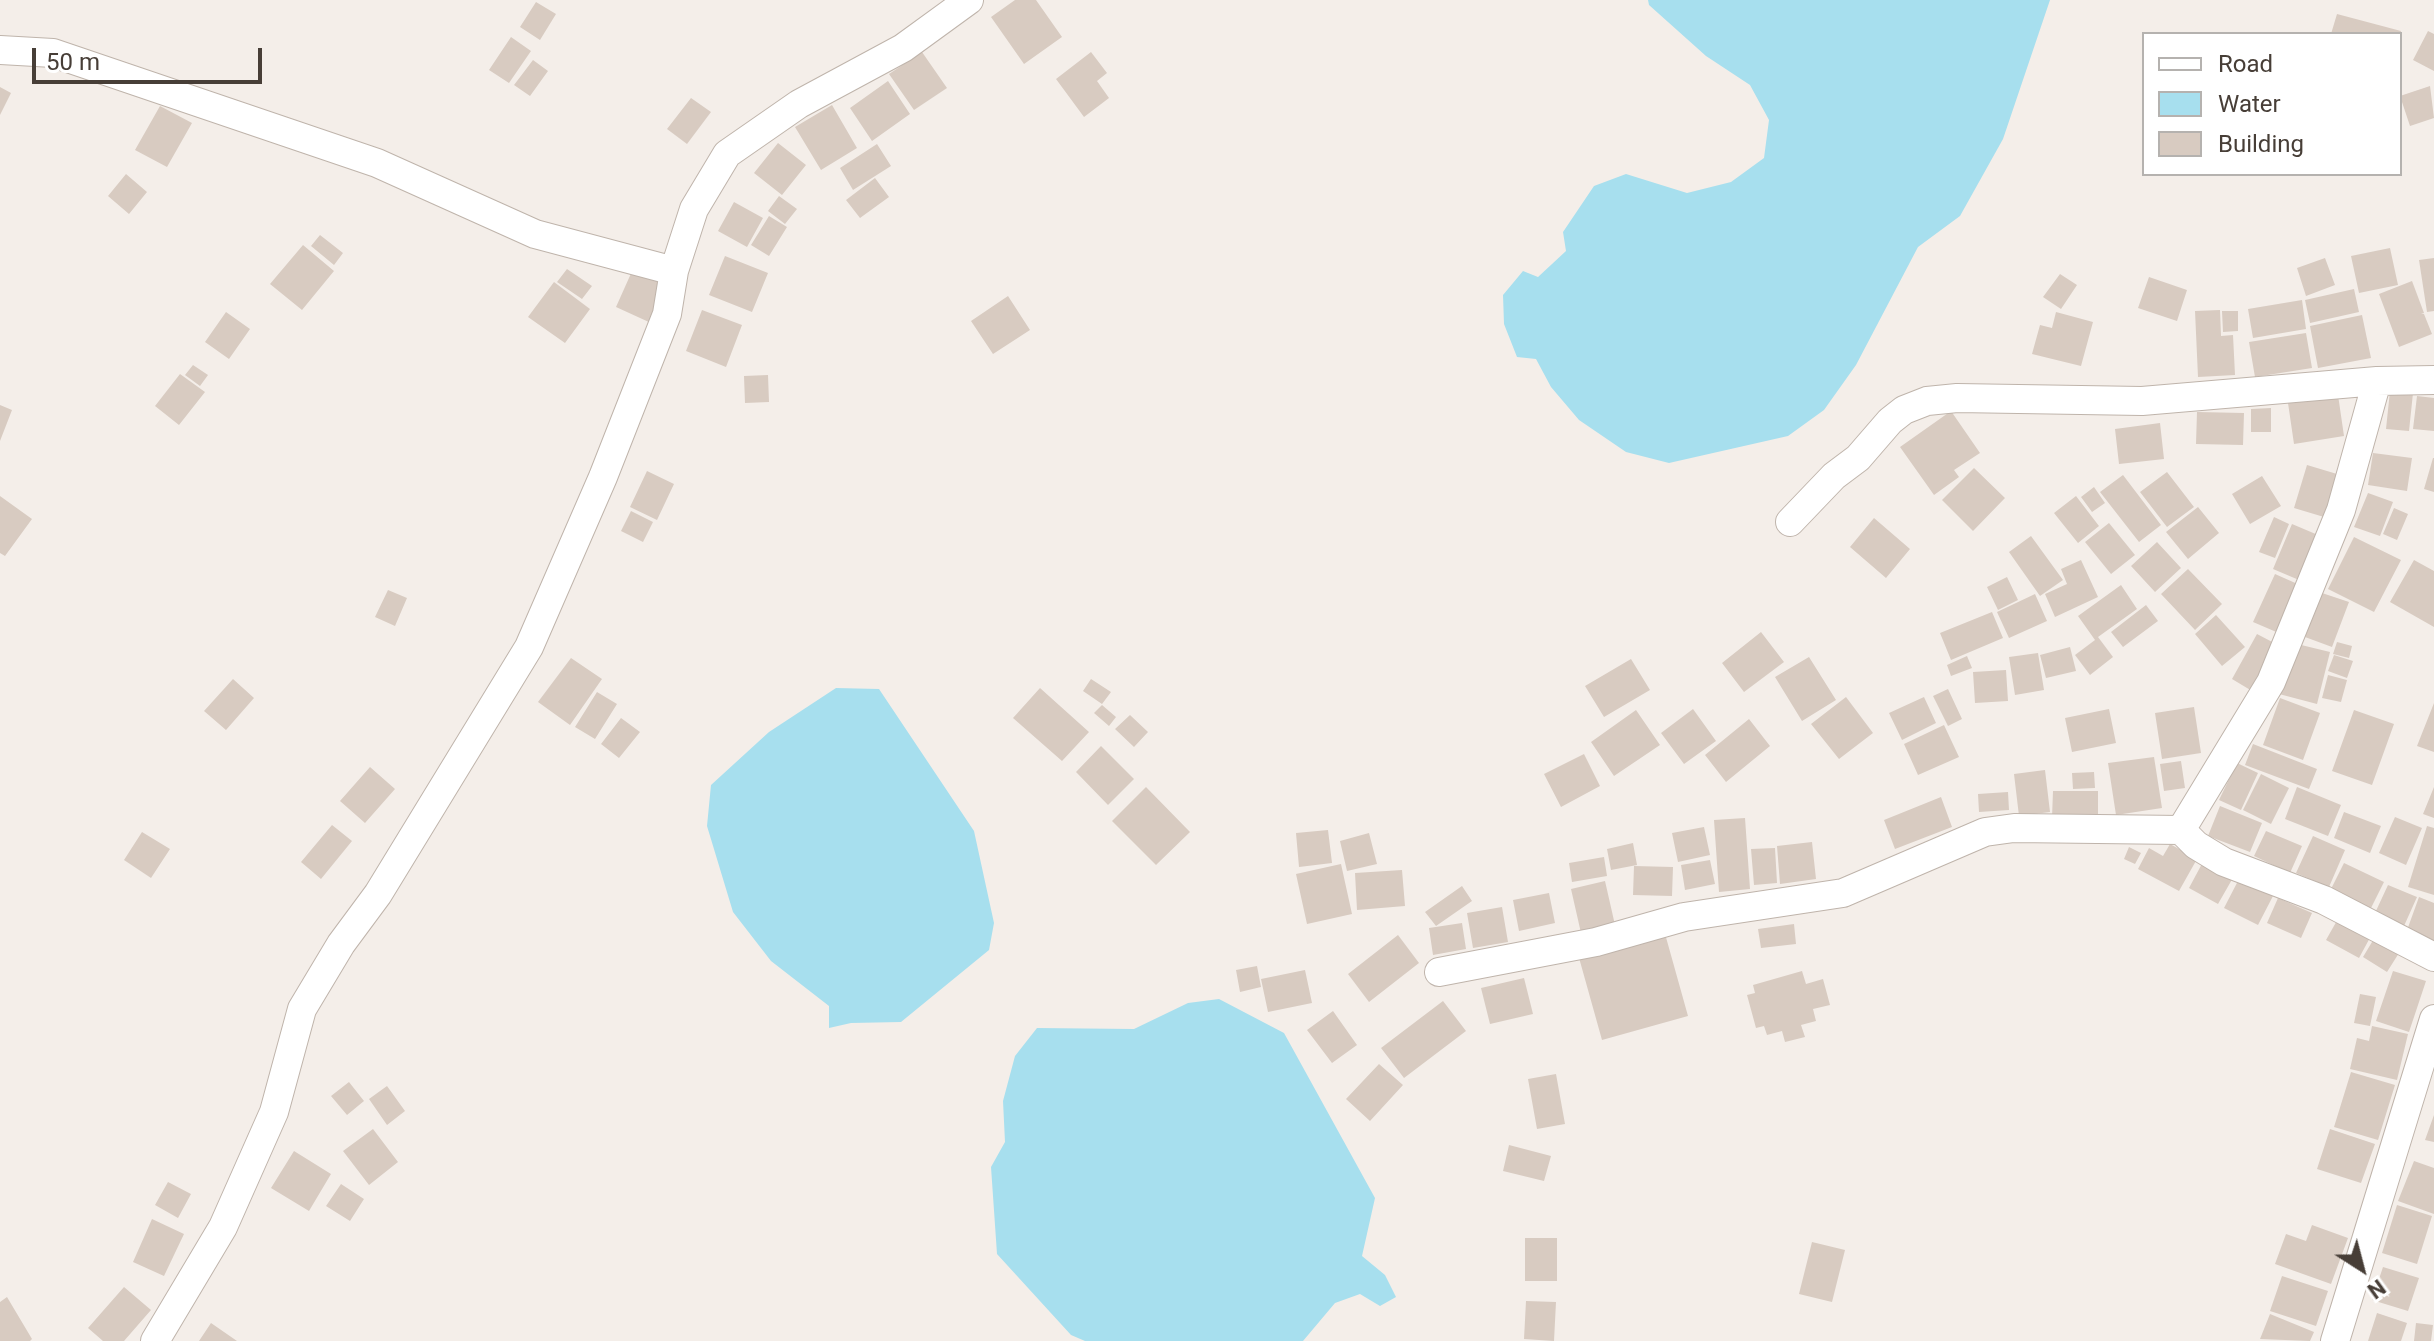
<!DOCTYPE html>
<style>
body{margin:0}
#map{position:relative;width:2434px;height:1341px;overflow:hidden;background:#f4eee9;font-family:Roboto,sans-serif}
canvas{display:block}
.legend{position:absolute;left:2142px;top:32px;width:260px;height:144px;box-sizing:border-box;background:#fff;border:2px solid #b5b2af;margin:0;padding:10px 14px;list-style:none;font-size:24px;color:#473e37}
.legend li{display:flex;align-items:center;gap:16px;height:40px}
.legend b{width:40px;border:2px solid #b5b2af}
.north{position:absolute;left:2322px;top:1229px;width:80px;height:80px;-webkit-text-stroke:6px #fff;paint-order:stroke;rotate:144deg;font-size:22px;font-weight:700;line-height:32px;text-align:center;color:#473e37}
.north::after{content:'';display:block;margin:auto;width:28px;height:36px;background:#473e37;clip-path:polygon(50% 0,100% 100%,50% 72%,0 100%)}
.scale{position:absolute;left:32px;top:48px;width:230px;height:36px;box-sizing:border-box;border:4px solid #473e37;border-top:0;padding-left:10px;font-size:24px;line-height:28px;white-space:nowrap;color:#473e37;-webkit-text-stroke:6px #fff;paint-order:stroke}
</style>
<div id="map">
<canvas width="2434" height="1341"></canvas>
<ul class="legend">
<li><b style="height:10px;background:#fff"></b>Road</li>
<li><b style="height:22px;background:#a7dfee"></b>Water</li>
<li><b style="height:22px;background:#d8cbc1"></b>Building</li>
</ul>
<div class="north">N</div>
<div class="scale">50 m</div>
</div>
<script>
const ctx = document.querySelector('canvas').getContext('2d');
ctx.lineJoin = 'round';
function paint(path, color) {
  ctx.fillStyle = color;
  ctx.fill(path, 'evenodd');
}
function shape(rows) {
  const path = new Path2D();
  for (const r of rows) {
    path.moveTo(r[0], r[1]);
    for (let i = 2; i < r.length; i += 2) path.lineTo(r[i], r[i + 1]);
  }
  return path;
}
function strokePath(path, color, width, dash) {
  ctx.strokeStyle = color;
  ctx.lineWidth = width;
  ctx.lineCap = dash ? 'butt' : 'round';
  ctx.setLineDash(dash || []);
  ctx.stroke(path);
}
paint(shape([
 [1648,0,2050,0,2003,139,1960,216,1918,247,1856,365,1824,410,1788,436,1669,463,1626,452,1579,420,1551,387,1536,359,1517,357,1504,324,1503,295,1523,271,1538,277,1566,251,1563,232,1594,186,1626,174,1687,193,1731,182,1764,158,1769,120,1750,85,1706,56,1649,5],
 [836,688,879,689,974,831,994,923,989,950,901,1022,851,1023,829,1028,829,1006,771,961,733,912,707,826,711,785,769,732],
 [1219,999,1284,1033,1375,1198,1362,1256,1385,1275,1396,1297,1380,1306,1360,1294,1335,1303,1303,1341,1085,1341,1071,1335,997,1254,991,1167,1005,1142,1003,1101,1015,1056,1037,1028,1134,1029,1188,1003]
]), '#a7dfee');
paint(shape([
 [1015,0,1036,0,1062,37,1024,64,991,17],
 [536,2,556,14,540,40,520,27],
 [2337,14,2401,31,2400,34,2331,34],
 [2428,31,2434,34,2434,71,2413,60],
 [511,37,531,51,509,83,489,70],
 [922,52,947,88,914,110,889,74],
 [1091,52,1107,73,1097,81,1109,98,1084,117,1056,79],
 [533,60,548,71,530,96,514,85],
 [888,81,910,114,872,141,850,108],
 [2430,86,2434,118,2410,126,2400,96],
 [0,87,11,93,0,115],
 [691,98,711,112,687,144,667,129],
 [832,105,857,148,821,170,795,127],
 [160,106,192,123,167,167,135,150],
 [778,143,806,165,782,195,754,173],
 [877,144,891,166,853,190,840,168],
 [126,174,147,192,129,214,108,196],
 [875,178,889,197,860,218,846,200],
 [779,196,797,209,785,224,768,211],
 [734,202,763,218,747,247,718,231],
 [769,216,787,227,769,256,751,245],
 [320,235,343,253,334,265,311,246],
 [303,245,334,271,302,310,270,284],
 [2390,248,2398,285,2359,293,2351,256],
 [725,256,768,273,752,312,709,295],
 [2325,258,2335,285,2306,296,2297,268],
 [2434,258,2434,311,2427,312,2419,260],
 [567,269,592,286,582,299,557,282],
 [633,269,669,285,651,323,616,307],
 [2060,274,2077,285,2061,309,2043,297],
 [2149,277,2187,290,2177,321,2138,308],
 [2412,281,2424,313,2421,314,2424,314,2432,334,2399,347,2379,294],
 [554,282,590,309,565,343,528,317],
 [2354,289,2359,312,2310,323,2305,300],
 [1008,296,1030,330,993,354,971,321],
 [2302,300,2306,329,2253,338,2248,309],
 [702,310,742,325,726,367,686,351],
 [2220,310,2221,336,2233,335,2235,375,2198,377,2195,311],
 [2222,311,2238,311,2238,331,2223,332],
 [226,312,250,329,229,359,205,342],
 [2056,312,2093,322,2081,366,2032,354,2040,325,2052,328],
 [2362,315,2371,358,2318,368,2310,326],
 [2306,333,2312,368,2255,377,2249,342],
 [193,365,208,375,200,386,185,375],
 [180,374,205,392,179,425,155,406],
 [768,375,769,402,745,403,744,376],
 [2390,391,2413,393,2409,431,2386,429],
 [2338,395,2344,436,2294,444,2288,403],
 [2417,396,2434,398,2434,431,2413,429],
 [0,405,12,410,0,441],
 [2271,408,2271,432,2251,432,2251,409],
 [1951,411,1980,453,1954,470,1959,477,1934,495,1900,447],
 [2197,412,2244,413,2243,445,2196,444],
 [2160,423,2164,459,2119,464,2115,429],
 [2373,453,2412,458,2407,491,2368,485],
 [2433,458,2434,458,2434,492,2424,489],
 [2307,465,2337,474,2324,517,2294,508],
 [1974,468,2005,498,1973,531,1942,500],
 [647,471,674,484,657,520,630,507],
 [2167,472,2194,507,2167,527,2140,492],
 [2123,475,2161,525,2139,542,2100,492],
 [2262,476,2281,506,2250,524,2232,494],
 [2094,487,2105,503,2092,512,2081,497],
 [2368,493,2393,502,2380,536,2354,527],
 [0,496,32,519,5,556,0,553],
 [2076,496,2099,526,2078,543,2054,513],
 [2198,507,2219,533,2188,559,2166,532],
 [2394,508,2408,514,2397,540,2383,534],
 [631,511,653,522,643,542,621,531],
 [2274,517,2289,524,2275,558,2259,552],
 [1874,518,1910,549,1886,578,1850,547],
 [2109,523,2135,555,2111,574,2085,542],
 [2292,524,2318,535,2299,580,2273,569],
 [2031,536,2063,580,2040,596,2009,552],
 [2354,537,2401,560,2374,612,2328,589],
 [2157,542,2181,568,2155,592,2131,566],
 [2081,560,2098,597,2055,617,2045,594,2067,584,2061,569],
 [2414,560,2434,571,2434,627,2390,602],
 [2188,569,2222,604,2195,630,2161,594],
 [2275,574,2302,586,2281,634,2253,622],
 [2007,577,2018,600,1998,610,1987,587],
 [2121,585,2137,609,2098,637,2113,657,2090,675,2075,655,2095,640,2078,616],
 [388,590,407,598,395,626,375,617],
 [2322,593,2349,602,2332,647,2305,637],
 [2035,594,2047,621,2009,638,1997,612],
 [2146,605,2158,621,2123,647,2111,632],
 [1992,612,2003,638,1951,660,1940,633],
 [2216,615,2245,647,2222,666,2195,634],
 [1761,632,1784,662,1744,692,1722,663],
 [2257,634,2278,645,2252,691,2232,679],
 [2337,642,2352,646,2349,658,2333,654],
 [2293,643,2330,652,2317,704,2279,694],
 [2070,647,2076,671,2046,678,2040,655],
 [2038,653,2044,690,2015,695,2009,657],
 [2334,655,2353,661,2347,678,2328,671],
 [1967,656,1972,668,1951,676,1947,665],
 [1809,657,1836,700,1802,721,1775,677],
 [571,658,602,679,570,725,538,702],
 [1631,659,1650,690,1604,717,1585,686],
 [2006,670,2008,701,1975,703,1973,672],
 [2328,675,2347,680,2341,702,2322,698],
 [233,679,254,698,226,730,204,711],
 [1091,679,1111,692,1102,704,1083,691],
 [1040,688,1089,732,1062,761,1013,718],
 [1948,689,1962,719,1948,726,1933,696],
 [597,692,617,704,595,739,575,727],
 [1846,697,1873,733,1839,759,1811,724],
 [1924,697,1936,723,1902,740,1889,713],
 [2280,698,2320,713,2303,760,2263,745],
 [2434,703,2434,752,2417,746],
 [1102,705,1116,717,1109,726,1094,713],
 [2194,707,2201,753,2162,759,2155,713],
 [1693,709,1716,741,1684,764,1661,733],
 [2109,709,2116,743,2072,752,2065,718],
 [1636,710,1660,745,1614,776,1591,742],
 [2354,710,2394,724,2372,785,2332,771],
 [1130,715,1148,732,1134,747,1115,729],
 [621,718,640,732,619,758,601,744],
 [1749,719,1770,746,1726,782,1705,755],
 [1944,725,1959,757,1918,775,1904,744],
 [2253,744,2317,769,2309,789,2245,765],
 [1101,746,1134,779,1108,805,1076,772],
 [1584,754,1600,786,1561,807,1544,774],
 [2154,757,2162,808,2116,815,2108,763],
 [2181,761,2185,788,2164,791,2160,764],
 [2237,763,2258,773,2241,810,2219,800],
 [370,767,395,789,365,823,340,801],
 [2045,770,2050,812,2019,816,2014,774],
 [2094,772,2095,788,2073,789,2072,773],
 [2261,774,2289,788,2271,824,2243,810],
 [1146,787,1190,832,1156,865,1112,821],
 [2297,787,2341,805,2328,836,2285,819],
 [2434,787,2434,818,2423,814],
 [2053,791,2098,791,2098,818,2052,818],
 [2008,792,2009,810,1979,812,1978,794],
 [1941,797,1952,827,1895,849,1884,820],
 [2220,806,2262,823,2250,852,2208,836],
 [2344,812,2381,826,2370,853,2334,838],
 [2395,817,2422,828,2406,865,2379,853],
 [1745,818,1750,889,1719,892,1714,820],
 [332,825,352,841,321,879,301,862],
 [2427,826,2434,828,2434,895,2408,887],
 [1704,827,1710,855,1678,862,1672,833],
 [1328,830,1332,863,1299,867,1296,833],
 [2266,831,2302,846,2290,873,2254,856],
 [142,832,170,849,151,878,124,860],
 [1369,833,1377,864,1347,871,1340,841],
 [2313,836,2345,850,2329,887,2296,873],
 [1812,842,1816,879,1780,884,1777,846],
 [1633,843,1637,865,1611,870,1607,849],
 [2170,844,2197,859,2179,891,2138,869,2149,848,2163,856],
 [2129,847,2141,853,2135,864,2124,859],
 [1775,848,1777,883,1754,885,1751,849],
 [1604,857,1607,876,1572,882,1569,863],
 [1710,860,1715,884,1685,890,1681,865],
 [2204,860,2234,876,2218,904,2189,888],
 [2344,863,2384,882,2371,908,2331,889],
 [1341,864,1352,914,1307,924,1296,874],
 [1634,866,1673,867,1672,896,1633,895],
 [1402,870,1405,906,1357,910,1355,873],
 [2239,879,2273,896,2258,925,2224,908],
 [1605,881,1615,925,1581,933,1571,889],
 [2388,885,2417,897,2404,926,2375,913],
 [1462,886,1472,901,1436,926,1425,912],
 [1549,893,1555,923,1519,931,1513,900],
 [2419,897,2434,903,2434,943,2406,933],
 [2278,898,2312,913,2301,938,2267,923],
 [1502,907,1508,942,1473,948,1467,913],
 [2339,917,2372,934,2359,958,2326,940],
 [1462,923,1466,949,1433,955,1429,928],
 [1662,923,1688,1016,1602,1040,1576,947],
 [1794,924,1796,944,1761,948,1758,929],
 [1398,935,1419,963,1369,1002,1348,974],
 [2375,937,2399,953,2387,972,2363,957],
 [1257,966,1261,987,1240,992,1236,970],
 [1305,970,1312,1003,1268,1012,1261,979],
 [1802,971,1806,984,1823,979,1830,1005,1813,1009,1816,1021,1801,1025,1805,1037,1785,1042,1782,1031,1767,1035,1764,1026,1756,1028,1747,995,1755,993,1753,985],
 [2393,971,2426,981,2409,1032,2376,1021],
 [1524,978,1533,1014,1490,1024,1481,988],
 [2360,994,2376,997,2370,1026,2354,1023],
 [1443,1001,1466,1031,1404,1078,1381,1048],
 [1333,1011,1357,1045,1332,1063,1307,1030],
 [2372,1026,2408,1034,2397,1080,2350,1069,2357,1038,2369,1041],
 [1379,1064,1403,1085,1370,1121,1346,1099],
 [2351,1072,2395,1085,2378,1140,2334,1127],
 [1556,1074,1565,1124,1537,1129,1528,1079],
 [349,1082,364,1101,347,1115,331,1096],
 [387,1086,405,1111,387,1125,369,1099],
 [2434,1115,2434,1142,2425,1140],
 [373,1129,398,1162,369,1185,343,1151],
 [2330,1129,2375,1144,2361,1183,2317,1169],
 [1509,1145,1551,1156,1544,1181,1503,1171],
 [294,1151,331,1174,309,1211,271,1188],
 [2414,1161,2434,1168,2434,1214,2398,1201],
 [168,1182,191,1194,178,1218,155,1205],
 [341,1184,364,1199,350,1221,326,1206],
 [2397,1205,2432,1216,2417,1264,2382,1253],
 [152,1219,184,1234,164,1276,133,1262],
 [2312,1225,2348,1238,2331,1284,2275,1264,2286,1234,2306,1241],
 [1525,1238,1557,1238,1557,1281,1525,1281],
 [1812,1242,1845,1250,1832,1302,1799,1294],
 [2383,1267,2419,1278,2408,1311,2372,1300],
 [2282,1276,2328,1291,2316,1326,2270,1311],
 [124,1287,151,1310,124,1341,103,1341,88,1328],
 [7,1297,32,1339,30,1341,0,1341,0,1302],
 [1526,1301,1556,1302,1554,1341,1524,1339],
 [2377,1313,2407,1323,2401,1341,2368,1341],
 [2270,1314,2314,1332,2310,1341,2260,1339],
 [211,1323,237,1341,199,1341],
 [2416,1323,2433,1325,2431,1341,2414,1341]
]), '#d8cbc1');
const minor = shape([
 [0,50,53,53,377,163,535,234,674,271],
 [1790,522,1834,476,1858,458,1890,421,1904,410,1927,401,1957,398,2142,401,2377,381,2434,380],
 [2181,830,2271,682,2341,510,2377,381],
 [1439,972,1596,942,1684,917,1843,893,1985,832,2014,828,2181,830,2196,845,2224,862,2324,900,2434,957],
 [155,1341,223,1227,274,1112,302,1009,341,944,378,894,529,647,603,477,667,314,674,271,694,209,727,154,799,104,903,48,969,0],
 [2335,1341,2434,1019]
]);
strokePath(minor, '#bfb4ab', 30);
strokePath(minor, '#fff', 28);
</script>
